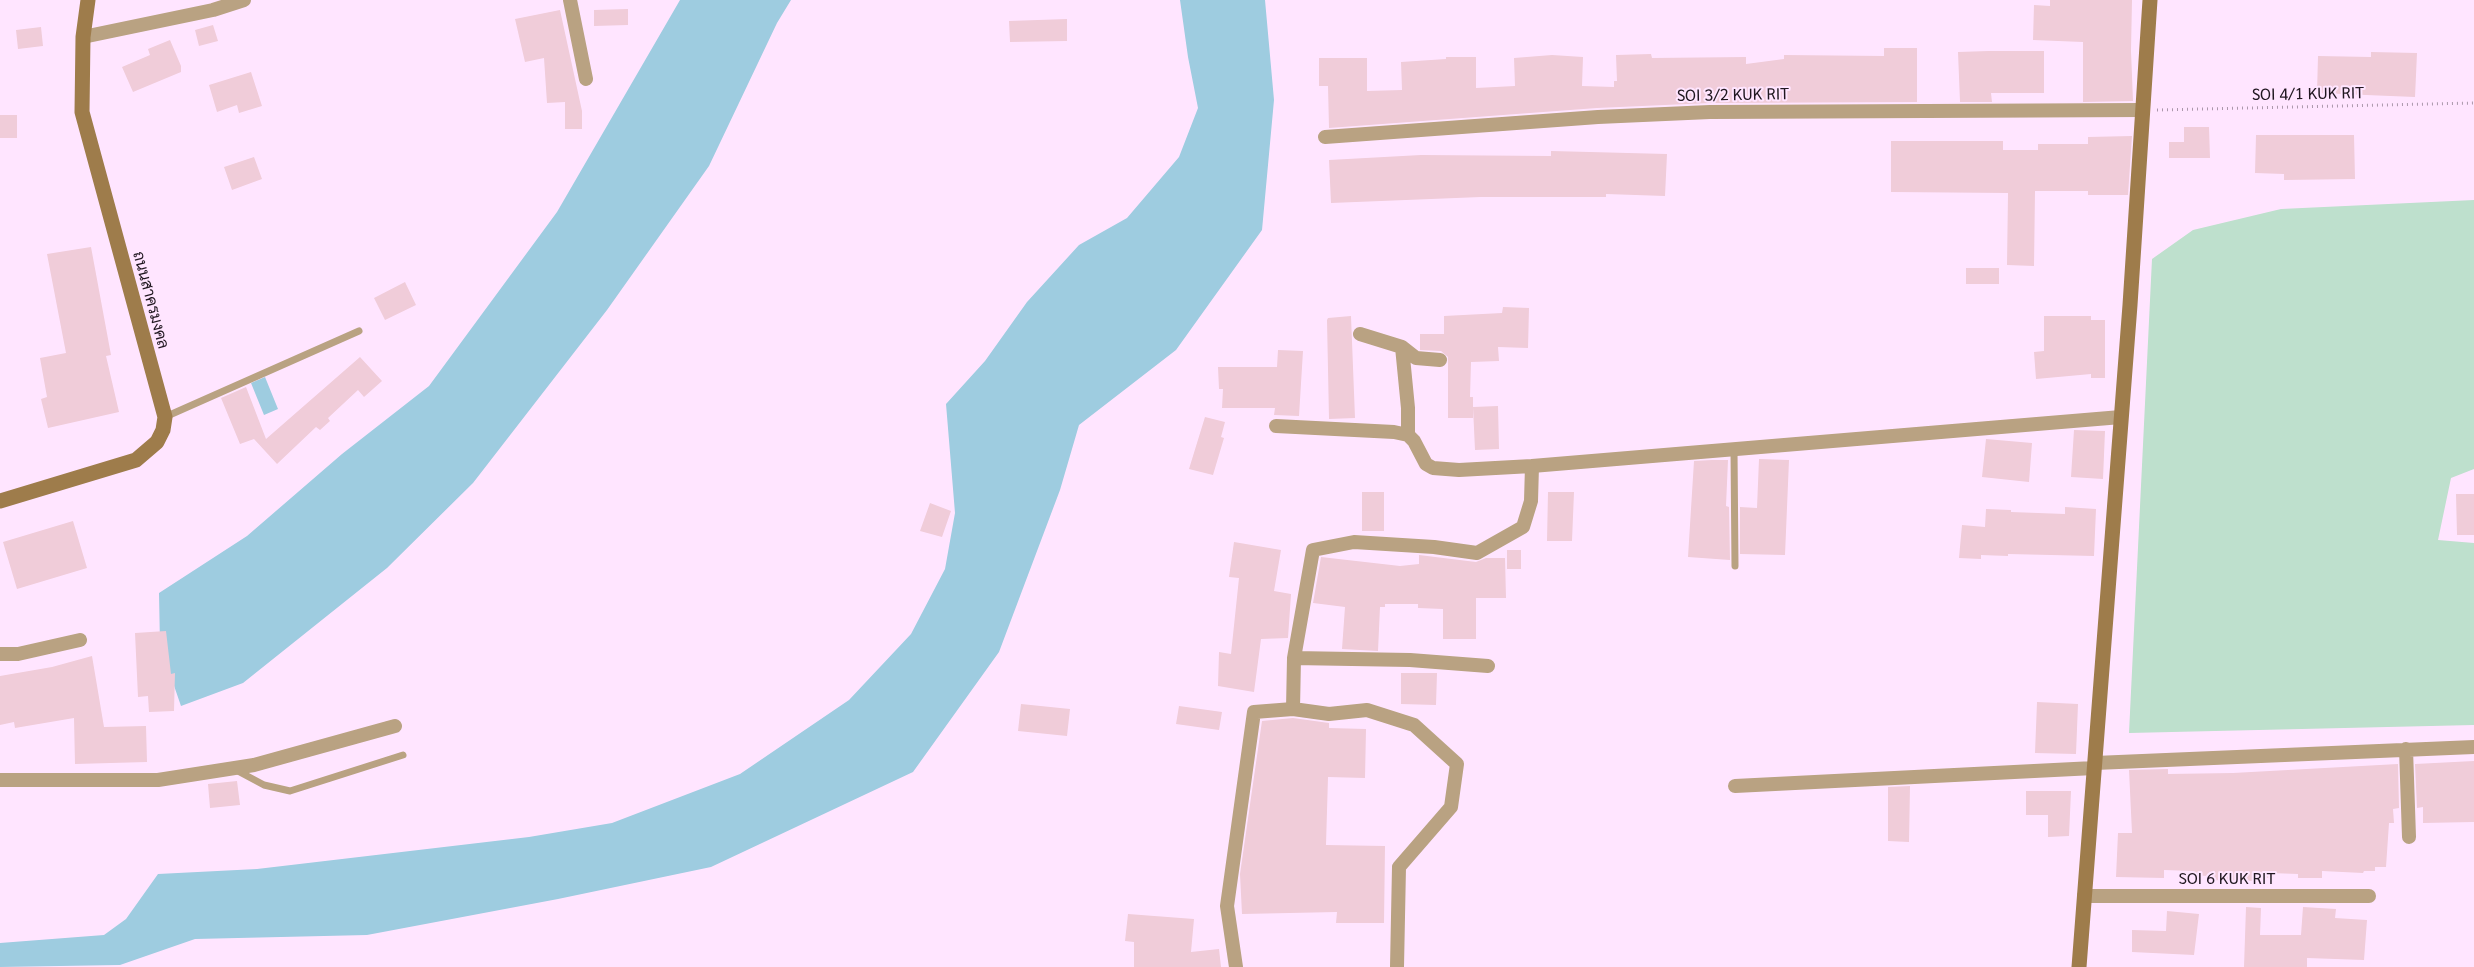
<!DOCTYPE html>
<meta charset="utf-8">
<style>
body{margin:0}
canvas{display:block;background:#ffe5ff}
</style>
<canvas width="2474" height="967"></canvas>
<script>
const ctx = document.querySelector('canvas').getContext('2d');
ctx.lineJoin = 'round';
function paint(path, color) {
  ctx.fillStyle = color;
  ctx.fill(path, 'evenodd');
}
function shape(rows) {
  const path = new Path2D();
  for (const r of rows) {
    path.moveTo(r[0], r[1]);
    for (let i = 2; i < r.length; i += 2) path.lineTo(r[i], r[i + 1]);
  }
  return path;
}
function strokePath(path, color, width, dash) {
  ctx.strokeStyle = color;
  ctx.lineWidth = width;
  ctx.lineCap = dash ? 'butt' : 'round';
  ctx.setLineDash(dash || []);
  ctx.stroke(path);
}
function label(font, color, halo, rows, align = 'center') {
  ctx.font = font + ' Georgia,Sarabun,serif';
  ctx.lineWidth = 4;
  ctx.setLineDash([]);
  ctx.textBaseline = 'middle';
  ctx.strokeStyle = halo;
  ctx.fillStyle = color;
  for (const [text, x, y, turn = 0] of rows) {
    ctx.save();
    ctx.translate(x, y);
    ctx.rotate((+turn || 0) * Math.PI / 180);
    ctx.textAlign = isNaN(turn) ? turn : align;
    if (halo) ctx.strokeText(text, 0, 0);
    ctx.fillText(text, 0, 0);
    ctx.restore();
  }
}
paint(shape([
 [2474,200,2474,469,2451,478,2438,540,2474,543,2474,725,2129,733,2152,259,2193,230,2281,209]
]), '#bee0cd');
paint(shape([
 [680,0,791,0,777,23,709,166,607,310,473,483,387,568,243,683,181,706,160,645,159,593,247,536,342,454,429,386,557,212],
 [1180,0,1265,0,1274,100,1262,230,1176,350,1079,425,1060,490,999,652,913,772,711,867,558,899,367,935,195,939,120,965,0,967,0,943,104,935,126,919,158,874,257,869,529,837,612,823,740,774,849,700,911,634,945,569,955,513,946,404,985,361,1027,302,1079,245,1127,218,1179,157,1198,108,1188,57],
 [265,377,278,409,264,415,251,383]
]), '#9ecce0');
paint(shape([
 [2050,0,2132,0,2131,51,2133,101,2083,102,2083,42,2033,40,2034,5,2050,6],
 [628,9,628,25,594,26,594,10],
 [560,10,582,111,582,129,565,129,565,102,547,103,544,58,525,62,515,19],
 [1067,19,1067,41,1010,42,1009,21],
 [213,25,218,41,199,46,195,30],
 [41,27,43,46,18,49,16,30],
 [170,40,181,66,181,72,133,92,122,67,150,55,148,49],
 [1884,48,1917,48,1917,102,1710,103,1597,108,1329,128,1328,86,1319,86,1319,58,1367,58,1367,91,1402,90,1401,62,1446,59,1446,57,1476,57,1476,88,1515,86,1514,58,1552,55,1583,57,1582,86,1614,87,1614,81,1617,81,1616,55,1651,54,1652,58,1746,57,1746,64,1784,59,1784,55,1884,56],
 [1989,51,2044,51,2044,93,1991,93,1992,102,1960,102,1958,52],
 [2371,52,2417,53,2415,97,2317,93,2318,56,2371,57],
 [251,72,262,106,239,113,237,105,217,112,209,85],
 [0,115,17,115,17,138,0,138],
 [2184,127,2209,127,2210,158,2169,158,2169,142,2184,142],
 [2256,135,2354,135,2355,179,2284,180,2284,174,2255,173],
 [2132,136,2128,195,2088,195,2088,191,2035,191,2034,266,2007,265,2008,193,1891,192,1891,141,2003,141,2003,150,2038,150,2038,144,2088,144,2088,137],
 [1551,151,1667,154,1665,196,1606,194,1606,197,1481,197,1331,203,1329,160,1421,155,1551,156],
 [254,157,262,179,232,190,224,167],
 [91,247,111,355,106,356,119,412,48,428,41,399,47,397,40,358,66,353,47,254],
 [1966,268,1999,268,1999,284,1966,284],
 [405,282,416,305,385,320,374,298],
 [1503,307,1529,308,1528,348,1498,347,1499,361,1471,362,1470,397,1473,397,1473,418,1448,418,1448,357,1441,351,1420,350,1420,334,1444,334,1444,316,1502,313],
 [1351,316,1355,418,1329,419,1327,320,1328,318],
 [2044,316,2091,316,2091,320,2105,320,2105,378,2091,378,2091,374,2036,379,2034,352,2044,351],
 [1278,350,1303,351,1299,416,1274,415,1275,408,1222,408,1223,389,1219,389,1218,367,1277,367],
 [360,357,382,381,364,397,358,390,328,418,330,421,320,430,316,427,277,464,254,439,240,444,221,398,246,387,266,439],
 [1498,406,1499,449,1475,450,1473,407],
 [1205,417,1225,422,1221,437,1224,438,1213,475,1189,469],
 [2074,430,2105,431,2103,479,2071,477],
 [1986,439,2032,443,2029,482,1982,477],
 [1759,459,1789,460,1785,555,1740,554,1740,507,1757,508],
 [1712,460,1728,460,1726,506,1729,507,1730,560,1688,557,1694,461],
 [1362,492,1384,492,1384,531,1362,531],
 [1548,492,1574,492,1572,541,1547,541],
 [2456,494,2474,494,2474,535,2457,535],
 [930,503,951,511,942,537,920,531],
 [2065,507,2096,509,2094,556,2008,554,2008,556,1981,555,1981,559,1959,558,1962,525,1985,527,1986,509,2011,510,2011,512,2065,514],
 [73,521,87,568,17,589,3,542],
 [1234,542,1281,550,1274,591,1291,594,1288,638,1261,639,1254,692,1218,686,1219,652,1231,654,1239,578,1229,577],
 [1507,550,1521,550,1521,569,1507,569],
 [1419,555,1476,562,1486,558,1505,558,1506,598,1476,598,1476,639,1443,639,1443,609,1418,608,1418,604,1385,604,1385,607,1380,607,1378,651,1342,649,1345,607,1313,603,1321,557,1400,566,1419,564],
 [166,631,171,674,175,673,174,711,149,712,148,696,138,697,135,633],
 [92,656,104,727,146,726,147,762,75,764,74,718,15,728,14,722,0,725,0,676,52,667],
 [1401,673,1437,673,1436,705,1401,704],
 [2037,702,2078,704,2076,754,2035,753],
 [1021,704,1070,709,1067,736,1018,731],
 [1179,706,1222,712,1219,730,1176,724],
 [1293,718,1329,723,1329,728,1366,729,1365,778,1328,777,1326,845,1385,846,1384,923,1336,923,1337,912,1242,914,1240,874,1262,721],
 [2474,761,2474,822,2423,823,2423,807,2417,808,2415,764],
 [2398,764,2399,808,2393,809,2394,823,2389,823,2386,867,2375,867,2375,871,2364,871,2363,873,2322,871,2322,878,2298,878,2298,874,2270,873,2270,878,2258,877,2257,881,2206,880,2207,876,2193,875,2193,871,2164,870,2164,878,2116,877,2118,833,2132,833,2129,770,2168,769,2168,774,2233,773],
 [237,781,240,805,210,808,208,784],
 [1910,786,1909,842,1888,841,1888,787],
 [2026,791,2071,791,2069,836,2048,837,2048,815,2026,815],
 [2246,907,2261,908,2260,935,2301,935,2303,907,2336,909,2335,918,2367,920,2364,960,2307,958,2307,967,2244,967],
 [2167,911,2199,914,2194,955,2132,952,2132,930,2166,931],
 [1128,914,1194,919,1191,952,1219,949,1221,967,1134,967,1134,942,1125,941]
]), '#f0ccd9');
strokePath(shape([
 [2157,110,2474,103]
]), '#aa97aa', 3, [1, 4]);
strokePath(shape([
 [165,417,359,331],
 [1734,449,1735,566],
 [236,770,264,785,290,791,403,755]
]), '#b9a282', 7);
strokePath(shape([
 [570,0,586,79],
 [83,37,213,10,244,0],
 [1325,137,1598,117,1710,112,2142,110],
 [1360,334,1402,347,1408,408,1408,435],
 [1402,347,1416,358,1440,360],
 [1276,426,1394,432,1408,435,1414,441,1426,464,1433,468,1459,470,1532,466],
 [0,654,18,654,80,640],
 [1294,658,1410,660,1488,666],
 [1293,709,1294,658,1313,550,1354,542,1434,547,1477,553,1523,527,1531,501,1532,466,2121,417],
 [2406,749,2409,837],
 [2095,763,2474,747],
 [0,780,158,780,254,765,395,726],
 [1735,786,2094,768],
 [2084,896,2369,896],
 [1236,967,1227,906,1254,712,1293,709,1329,714,1367,710,1414,725,1457,764,1451,807,1399,867,1397,967]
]), '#b9a282', 14);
strokePath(shape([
 [0,501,136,460,157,442,163,430,165,417,82,112,83,37,88,0],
 [2079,967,2130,305,2150,0]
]), '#9e7c4b', 15);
label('16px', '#201720', '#ffe5ff', [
 ["SOI 4/1 KUK RIT",2308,94,-1],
 ["SOI 3/2 KUK RIT",1733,95,-1],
 ["ถนนสาครมงคล",151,300,75],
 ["SOI 6 KUK RIT",2227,879]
]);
</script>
